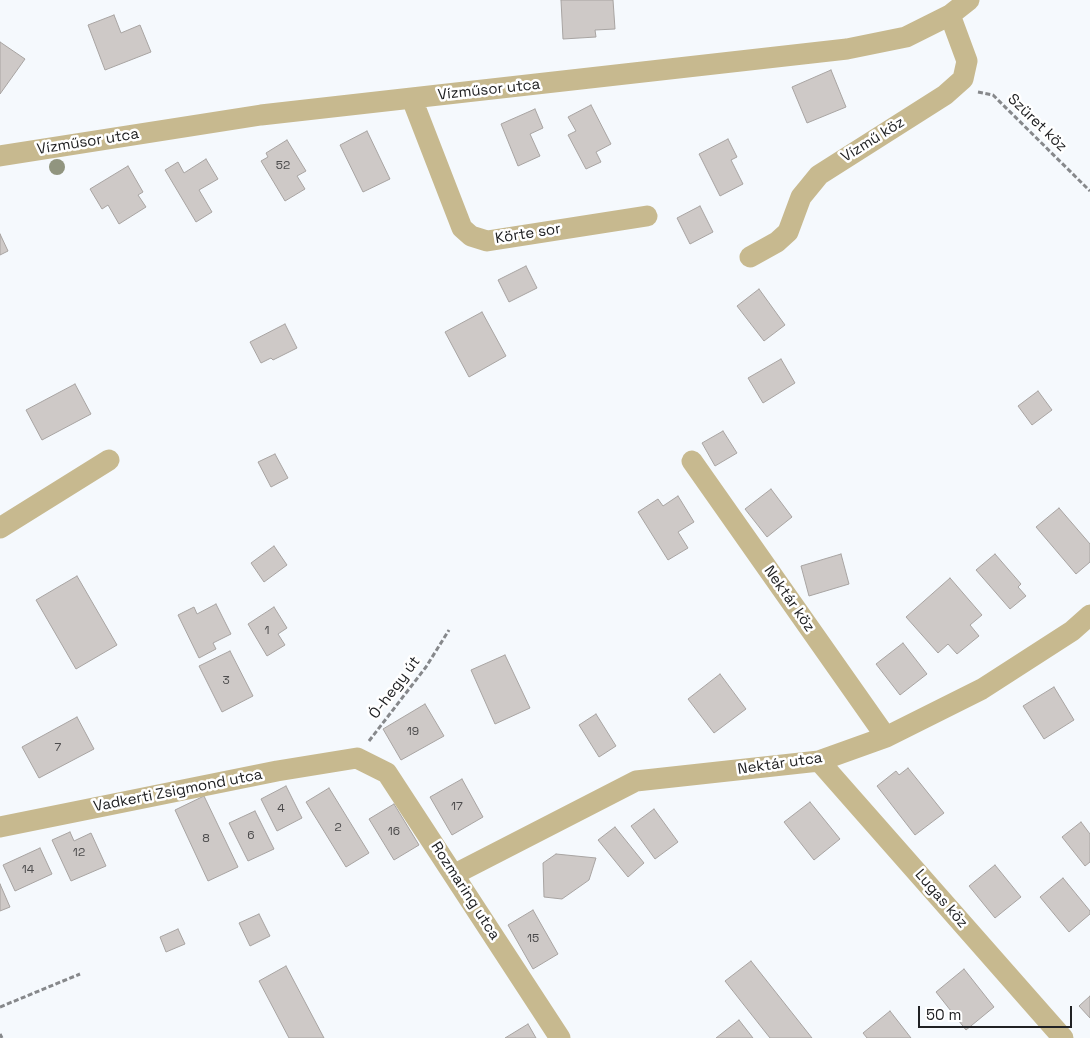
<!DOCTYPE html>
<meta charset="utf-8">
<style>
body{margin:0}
#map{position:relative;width:1090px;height:1038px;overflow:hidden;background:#f5f9fd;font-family:"Space Grotesk",sans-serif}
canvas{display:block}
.scale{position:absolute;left:918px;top:1006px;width:154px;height:22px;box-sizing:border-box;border:2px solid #202123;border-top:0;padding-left:6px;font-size:15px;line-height:18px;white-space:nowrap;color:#202123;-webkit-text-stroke:4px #fff;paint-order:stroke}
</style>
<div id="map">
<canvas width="1090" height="1038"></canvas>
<div class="scale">50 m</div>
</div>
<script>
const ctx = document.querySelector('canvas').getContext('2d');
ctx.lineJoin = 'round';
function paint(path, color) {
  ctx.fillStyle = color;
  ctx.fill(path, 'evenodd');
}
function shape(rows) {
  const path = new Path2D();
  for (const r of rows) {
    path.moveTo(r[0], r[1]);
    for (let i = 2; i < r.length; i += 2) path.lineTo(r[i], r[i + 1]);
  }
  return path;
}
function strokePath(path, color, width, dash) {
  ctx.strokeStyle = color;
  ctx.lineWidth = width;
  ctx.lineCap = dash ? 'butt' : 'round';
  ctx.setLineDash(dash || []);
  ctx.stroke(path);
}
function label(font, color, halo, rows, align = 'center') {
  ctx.font = font + ' "Space Grotesk",sans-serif';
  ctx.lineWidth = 5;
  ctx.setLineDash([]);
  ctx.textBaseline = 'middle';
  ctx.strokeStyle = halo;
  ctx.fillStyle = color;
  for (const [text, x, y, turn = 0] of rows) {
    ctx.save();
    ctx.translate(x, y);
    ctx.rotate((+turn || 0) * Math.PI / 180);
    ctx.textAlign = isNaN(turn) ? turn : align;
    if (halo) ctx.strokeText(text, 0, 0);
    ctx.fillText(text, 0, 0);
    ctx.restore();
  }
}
const building = shape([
 [561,0,613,0,615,29,595,30,596,37,563,39,561,0],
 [114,15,121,33,140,25,151,52,105,70,88,25,114,15],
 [0,42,25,59,0,94,0,42],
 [831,70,846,107,807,123,792,87,831,70],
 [591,105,611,144,596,152,601,162,586,169,568,135,576,131,568,117,591,105],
 [535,109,543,128,530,134,540,156,518,166,501,124,535,109],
 [367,131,390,179,363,192,340,145,367,131],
 [728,139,737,157,731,160,743,184,720,196,699,154,728,139],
 [287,140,306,171,297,176,305,189,285,201,261,161,268,157,266,153,287,140],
 [206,159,218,179,199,190,212,212,196,222,165,170,178,162,184,173,206,159],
 [128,166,143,192,138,195,146,207,119,224,108,205,102,209,90,189,128,166],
 [700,206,713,232,690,244,677,218,700,206],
 [0,234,8,251,0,255,0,234],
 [526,266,537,288,509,302,498,280,526,266],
 [759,289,785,325,764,341,737,306,759,289],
 [482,312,506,356,469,377,445,332,482,312],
 [285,324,297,348,273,360,271,358,261,363,250,342,285,324],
 [781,359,795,383,763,403,748,378,781,359],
 [75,384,91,414,42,440,26,410,75,384],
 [1038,391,1052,410,1032,425,1018,406,1038,391],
 [723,431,737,453,715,466,702,443,723,431],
 [275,454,288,478,271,487,258,462,275,454],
 [771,489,792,517,767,537,745,509,771,489],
 [678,496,694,522,678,532,688,548,668,560,638,512,658,499,663,506,678,496],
 [1059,508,1090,544,1090,562,1076,574,1036,527,1059,508],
 [274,546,287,565,264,582,251,563,274,546],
 [841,554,849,584,809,596,801,566,841,554],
 [995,554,1021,584,1018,587,1026,596,1010,609,976,570,995,554],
 [77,576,117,645,76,669,36,600,77,576],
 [950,578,982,615,970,625,979,636,957,654,948,644,938,653,906,617,950,578],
 [216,604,231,634,213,643,216,649,199,658,178,615,194,607,197,614,216,604],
 [274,607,287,628,278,634,285,645,267,656,248,624,274,607],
 [903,643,927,674,900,695,876,664,903,643],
 [230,651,253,696,222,712,199,666,230,651],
 [505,655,530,708,495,724,471,670,505,655],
 [720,674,746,709,714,733,688,699,720,674],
 [1054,687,1074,720,1044,739,1023,706,1054,687],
 [425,704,444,736,401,760,383,729,425,704],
 [596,714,616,746,599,757,579,725,596,714],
 [77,717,94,749,39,778,22,747,77,717],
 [908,768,944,813,915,835,877,786,896,771,899,775,908,768],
 [462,779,483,817,452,835,430,797,462,779],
 [286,786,302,818,277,831,261,799,286,786],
 [329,788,369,853,346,867,306,802,329,788],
 [204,796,238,867,208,881,175,810,204,796],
 [810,802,840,839,814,860,784,822,810,802],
 [394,804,419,845,394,860,369,819,394,804],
 [654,809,678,842,655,859,631,826,654,809],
 [255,811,274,849,248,861,229,823,255,811],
 [1081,822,1090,834,1090,862,1085,866,1062,837,1081,822],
 [615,827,644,863,628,877,598,840,615,827],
 [70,832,74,841,91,833,106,866,71,881,52,840,70,832],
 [40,848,52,874,15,891,3,865,40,848],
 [556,854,596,858,589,880,562,899,544,897,543,863,556,854],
 [995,865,1021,897,995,918,969,886,995,865],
 [1063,878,1090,911,1090,914,1069,932,1040,897,1063,878],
 [0,884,10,907,0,911,0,884],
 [533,910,558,954,533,969,508,925,533,910],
 [259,914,270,936,250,946,239,923,259,914],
 [178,929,185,944,166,952,160,937,178,929],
 [751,961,812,1038,770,1038,725,981,751,961],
 [286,966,324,1038,289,1038,259,981,286,966],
 [964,969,994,1007,966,1030,936,992,964,969],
 [1090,996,1090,1018,1079,1006,1090,996],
 [890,1011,911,1038,867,1038,863,1033,890,1011],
 [739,1020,753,1038,716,1038,739,1020],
 [528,1024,536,1038,505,1038,528,1024]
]);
paint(building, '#cec9c7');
strokePath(building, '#a8a4a2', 1);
strokePath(shape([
 [978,92,993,95,1090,191],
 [369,741,426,667,449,630],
 [0,1007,80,974],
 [0,1034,2,1038]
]), '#86888b', 3, [5, 2.5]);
strokePath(shape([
 [412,99,462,228,471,236,487,241,647,216],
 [0,156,261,115,847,49,906,37,950,15,969,0],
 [750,257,777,242,788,232,801,197,819,175,945,95,963,79,967,61,950,15],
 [692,461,886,737],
 [0,528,109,460],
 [819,761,1063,1038],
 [0,827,277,771,357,758,387,773,560,1038],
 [455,874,636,781,819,761,886,737,982,689,1072,631,1090,615]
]), '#c7b98f', 21);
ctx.fillStyle = '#91957f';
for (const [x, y] of [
 [57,167]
]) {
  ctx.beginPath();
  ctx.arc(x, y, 8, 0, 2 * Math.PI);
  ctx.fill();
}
label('12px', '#4c4b4c', null, [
 ["52",283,166],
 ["1",267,631],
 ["3",226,681],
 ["19",413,732],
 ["7",58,748],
 ["17",457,807],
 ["4",281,809],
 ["2",338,828],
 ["16",394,832],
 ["6",251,836],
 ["8",206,839],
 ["12",79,853],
 ["14",28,870],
 ["15",533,939]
]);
label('15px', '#202123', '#fff', [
 ["Vízműsor utca",489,90,-6],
 ["Szüret köz",1037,123,44],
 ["Vízmű köz",873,140,-32],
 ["Vízműsor utca",88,142,-9],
 ["Körte sor",528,234,-9],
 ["Nektár köz",789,599,55],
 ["Ó-hegy út",395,688,-53],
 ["Nektár utca",780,764,-8],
 ["Vadkerti Zsigmond utca",178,791,-11],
 ["Rozmaring utca",465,891,57],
 ["Lugas köz",941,899,49]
]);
</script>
